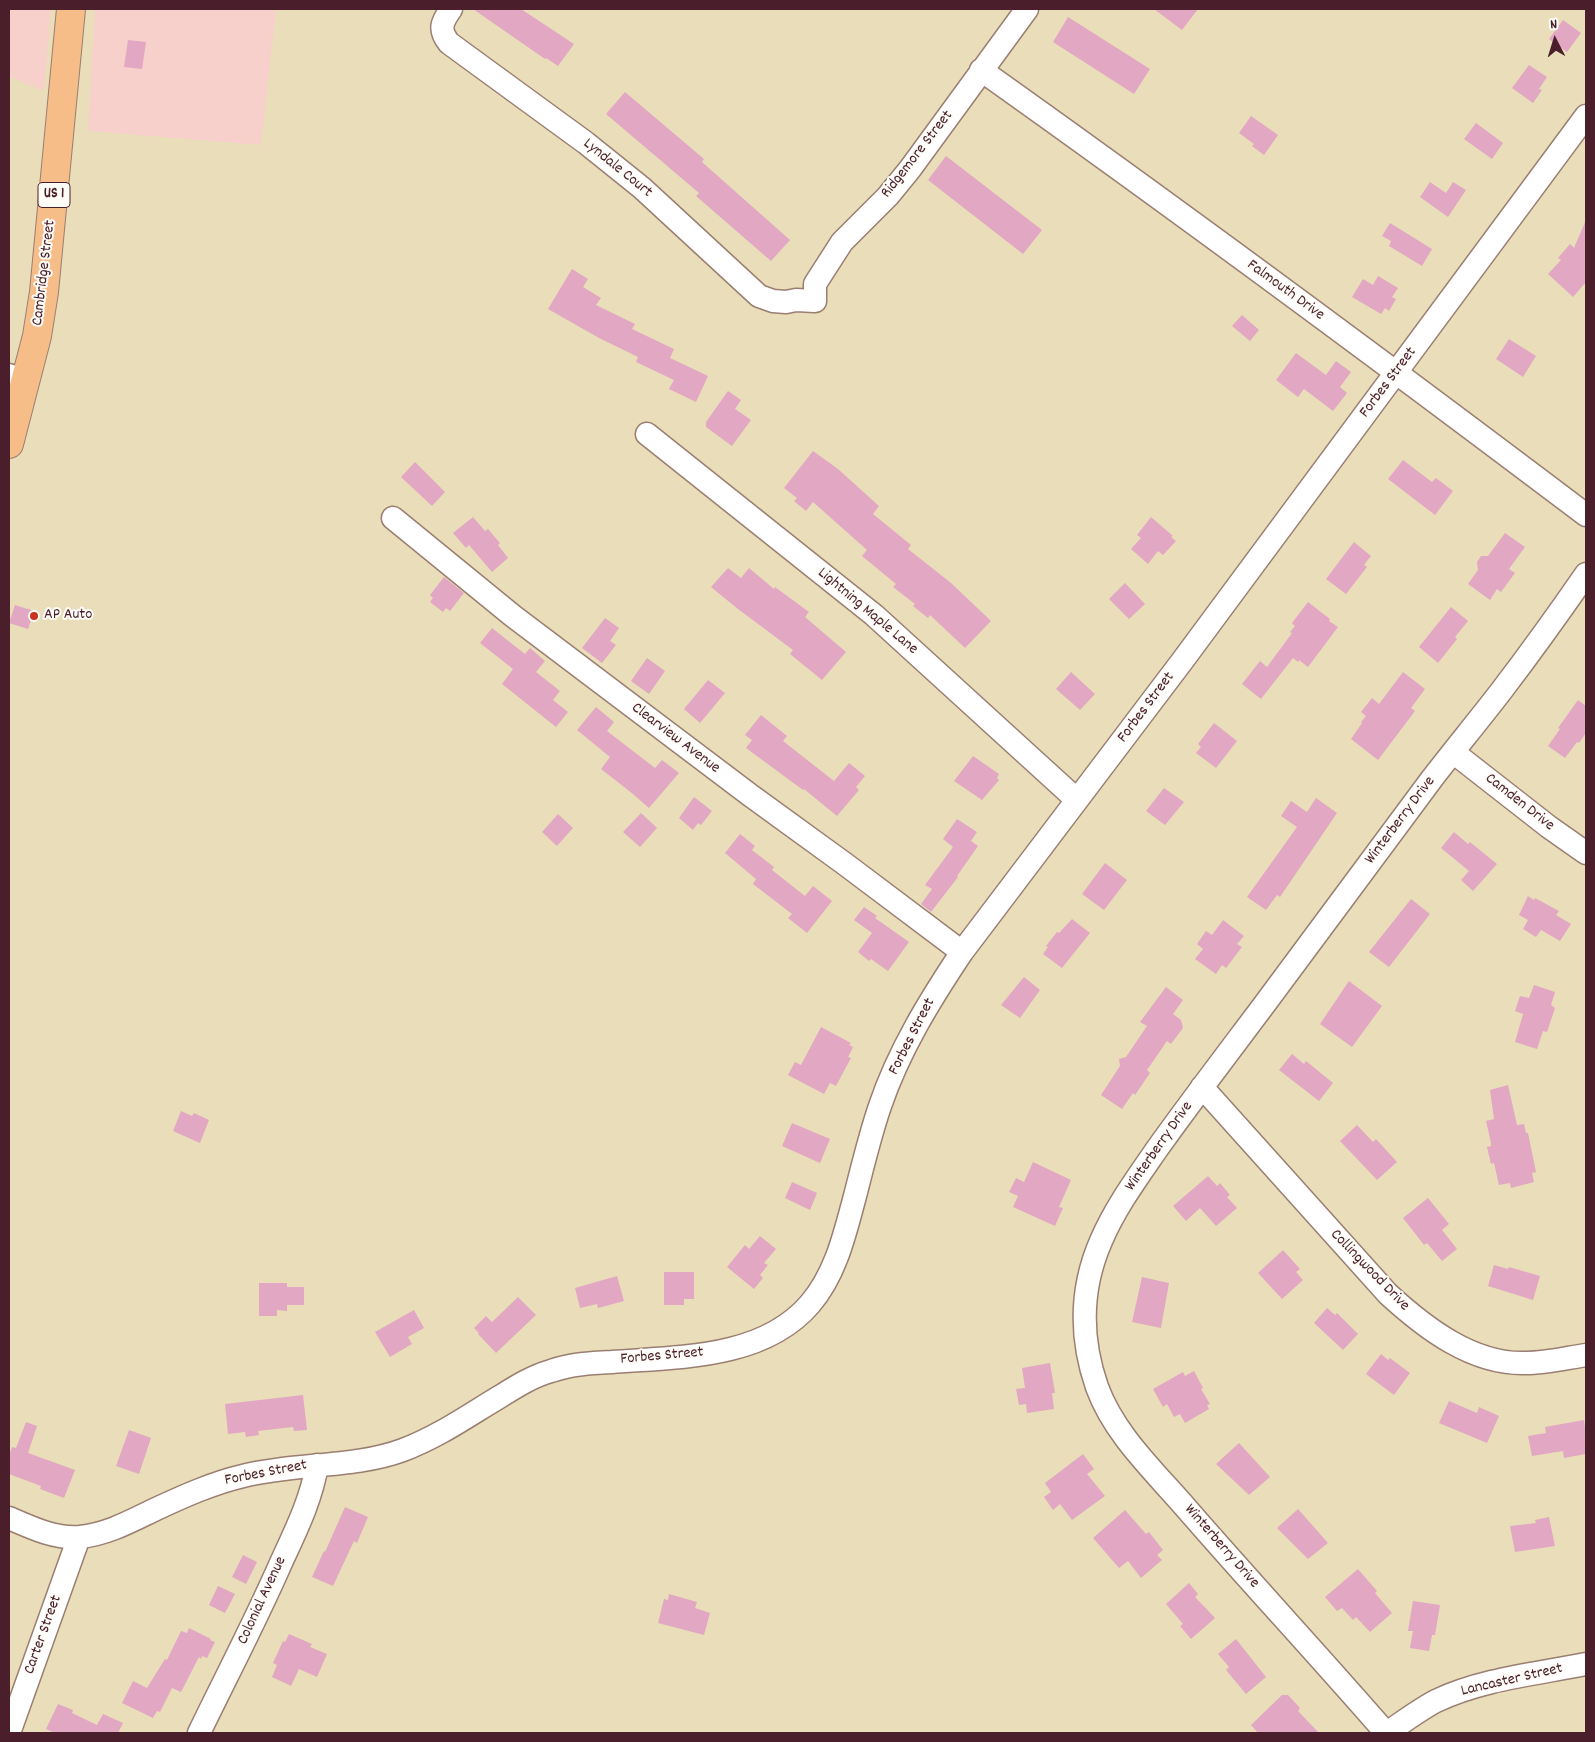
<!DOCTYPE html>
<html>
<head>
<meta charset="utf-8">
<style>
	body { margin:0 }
	#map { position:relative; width:1595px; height:1742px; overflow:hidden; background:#e9deb9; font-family:Dekko,sans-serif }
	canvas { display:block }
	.frame { position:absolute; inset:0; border:10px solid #4a1f2b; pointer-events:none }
	.north { position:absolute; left:1530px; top:15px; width:50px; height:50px; -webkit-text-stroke:4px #fdfcf7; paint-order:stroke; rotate:355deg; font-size:14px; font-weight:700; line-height:20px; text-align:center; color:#4a1f2b }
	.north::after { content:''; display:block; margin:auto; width:18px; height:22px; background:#4a1f2b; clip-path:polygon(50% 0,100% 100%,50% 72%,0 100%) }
</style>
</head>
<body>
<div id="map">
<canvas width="1595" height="1742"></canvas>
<div class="frame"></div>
<div class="north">N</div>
</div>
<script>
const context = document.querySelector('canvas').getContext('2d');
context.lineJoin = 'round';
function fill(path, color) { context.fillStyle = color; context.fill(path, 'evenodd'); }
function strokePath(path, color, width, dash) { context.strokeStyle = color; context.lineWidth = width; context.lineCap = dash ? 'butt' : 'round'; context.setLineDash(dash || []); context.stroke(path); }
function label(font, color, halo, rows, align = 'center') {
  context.font = font + ' Dekko,sans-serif'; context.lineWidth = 4; context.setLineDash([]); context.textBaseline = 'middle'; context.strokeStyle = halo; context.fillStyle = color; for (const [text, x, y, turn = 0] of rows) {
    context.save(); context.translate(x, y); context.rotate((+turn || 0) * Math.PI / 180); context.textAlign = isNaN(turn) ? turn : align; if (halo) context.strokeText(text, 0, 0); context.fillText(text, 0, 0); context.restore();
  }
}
const built = new Path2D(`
	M9,9H51L44,91L9,76Z
	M95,9H276L261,145L88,131Z`);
const building = new Path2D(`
	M473,9H521L574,44L558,66L546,58L545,59Z
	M1154,9H1198L1182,30Z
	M1068,17L1150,69L1134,94L1053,42Z
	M1563,20L1581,33L1567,52L1549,39Z
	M128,40L146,42L142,69L124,67Z
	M1529,65L1547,77L1539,89L1542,90L1533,103L1512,88Z
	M625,92L704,159L702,162L790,240L771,261L696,196L699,193L606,114Z
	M1251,116L1278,135L1264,155L1252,146L1254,144L1239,133Z
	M1476,123L1503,143L1492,159L1464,139Z
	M946,156L1042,230L1023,254L928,180Z
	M1430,182L1446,193L1453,182L1466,190L1448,217L1420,197Z
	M1586,220V282L1573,297L1548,274L1561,260L1558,258L1570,244L1574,248Z
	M1390,223L1432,249L1422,266L1389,246L1391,241L1382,236Z
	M572,269L588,279L583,287L601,298L596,305L635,324L632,329L674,349L670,358L708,376L696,402L669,389L674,380L636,362L638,357L599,338L548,309Z
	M1378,276L1398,288L1392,297L1396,299L1389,311L1385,308L1381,314L1352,297L1363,279L1373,285Z
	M1242,315L1259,330L1250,341L1232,326Z
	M1509,339L1536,356L1523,377L1496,359Z
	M1296,353L1326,375L1336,361L1351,372L1340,387L1347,393L1333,411L1304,389L1298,397L1276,380Z
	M728,391L741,400L735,409L751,420L732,446L706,427V422Z
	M813,451L838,469L879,506L873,514L911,545L908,549L951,583L991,621L965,648L930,615L928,618L913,606L915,604L893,587L896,584L862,556L867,550L813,502L806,511L794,501L797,498L784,488Z
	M1403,460L1432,482L1436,478L1453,491L1435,515L1388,479Z
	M415,462L445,492L432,506L401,477Z
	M473,517L485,531L488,529L500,543L498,545L508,558L492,572L469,545L466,548L453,533Z
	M1151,517L1173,536L1171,537L1176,541L1163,555L1158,551L1148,564L1131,549L1141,538L1137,535Z
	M1505,533L1525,547L1509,569L1515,573L1501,592L1497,589L1490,600L1468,584L1478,570L1477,562L1481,556H1488Z
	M1354,542L1371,556L1364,565L1367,567L1346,594L1326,579Z
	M728,568L741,578L749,568L774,589L775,587L809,612L805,617L846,652L822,680L790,654L793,650L738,609L711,587Z
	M444,577L464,593L450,611L446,608L443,612L430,602L433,598L430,595Z
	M1125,583L1145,604L1129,619L1109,599Z
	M1308,602L1330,619L1329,621L1338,627L1308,667L1299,660L1298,662L1293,658L1261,699L1242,684L1260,661L1267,667L1292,633L1290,632L1295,626L1292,623Z
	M15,605L34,611L28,629L9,623Z
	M1451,607L1468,621L1455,637L1457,639L1438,663L1419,647Z
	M605,618L619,628L610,641L616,645L602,663L582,648Z
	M492,628L525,654L530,648L545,661L536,672L560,691L553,700L568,712L556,727L502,684L513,669L480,643Z
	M647,658L665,671L649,694L631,681Z
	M1071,672L1095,694L1080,710L1056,689Z
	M1403,672L1425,689L1411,708L1415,711L1378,760L1351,739L1362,723L1361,722L1366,716L1361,712L1372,698L1379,704Z
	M708,680L725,693L700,723L684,709Z
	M1578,700L1586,706V733L1579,743L1577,742L1565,758L1548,746L1560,729L1558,728Z
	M596,707L614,722L607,731L655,768L662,760L679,773L649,808L633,794L601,769L610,757L577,730Z
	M761,715L787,736L783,741L834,781L849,763L865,776L856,787L859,790L837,816L804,789L803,790L746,748L752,740L745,735Z
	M1214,723L1237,741L1216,768L1196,753L1201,747L1198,744Z
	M973,756L999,774L997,778L999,780L982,800L954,781Z
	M1164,788L1184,802L1165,825L1146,811Z
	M694,797L712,811L701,825L698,823L693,830L679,818Z
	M1316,798L1337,813L1280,897L1277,895L1266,910L1247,897L1297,827L1281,816L1291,801L1307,812Z
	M641,813L657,828L640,847L623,832Z
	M558,814L573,828L557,846L542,832Z
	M957,819L977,832L971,841L978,846L957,876L958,877L931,912L921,904L932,889L925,885L953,847L943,839Z
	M1454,832L1468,844L1470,842L1497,864L1473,891L1461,880L1469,871L1441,848Z
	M740,834L755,846L752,850L774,867L772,870L805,896L813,886L832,901L807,933L788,918L792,914L753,884L756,879L725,853Z
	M1105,863L1127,880L1104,910L1082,894Z
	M1528,896L1534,900L1535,898L1559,911L1556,915L1571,924L1560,941L1541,930L1536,937L1523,929L1528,920L1519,915Z
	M1411,899L1430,914L1389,967L1369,952Z
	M864,907L877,916L875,918L909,942L888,971L871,959L869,961L858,952L872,933L854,920Z
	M1072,919L1090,933L1062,968L1043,954L1048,947L1046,946L1057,932L1059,933Z
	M1223,920L1244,936L1237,944L1242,947L1226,968L1222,965L1216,974L1195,959L1203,949L1197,944L1206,931L1212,935Z
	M1024,977L1040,990L1020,1018L1001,1005Z
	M1349,981L1382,1006L1352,1047L1320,1024Z
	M1534,985L1555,992L1551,1005L1555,1008L1547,1032L1543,1031L1537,1049L1515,1042L1523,1014L1515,1011L1520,996L1529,998Z
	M1166,987L1183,1000L1173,1014L1181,1020L1183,1028L1171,1044L1167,1041L1147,1070L1150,1073L1135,1095L1133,1093L1122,1109L1101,1095L1120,1066L1119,1059L1126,1057L1147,1026L1140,1022Z
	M821,1027L851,1043L849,1045L853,1047L848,1057L851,1058L836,1086L830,1083L824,1094L788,1075L795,1062L801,1065Z
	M1292,1054L1304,1064L1306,1061L1333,1083L1319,1101L1279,1070Z
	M1508,1085L1517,1125L1524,1124L1526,1133H1528L1536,1172L1532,1173L1534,1182L1511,1188L1510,1183L1499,1185L1494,1163L1491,1164L1487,1147L1491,1146V1143L1486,1121L1494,1119L1490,1090Z
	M181,1111L192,1116L194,1113L209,1120L200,1143L173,1131Z
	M792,1123L830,1139L820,1163L782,1146Z
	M1357,1125L1373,1142L1376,1139L1397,1162L1377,1180L1340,1141Z
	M1033,1162L1071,1180L1059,1207L1063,1208L1055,1226L1013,1207L1018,1196L1009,1192L1016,1178L1024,1182Z
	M1208,1176L1217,1186L1220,1183L1230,1195L1227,1197L1237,1208L1216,1226L1200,1208L1186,1221L1173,1206Z
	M792,1182L817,1193L810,1210L785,1198Z
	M1428,1198L1449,1224L1442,1230L1457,1249L1442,1261L1427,1243L1424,1245L1403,1218Z
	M760,1236L776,1249L764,1263L768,1265L760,1275L763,1278L754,1289L727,1267L745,1245L749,1249Z
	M1283,1250L1300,1269L1296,1272L1303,1280L1282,1299L1258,1273Z
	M1494,1265L1508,1269L1509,1267L1540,1276L1533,1300L1488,1286Z
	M664,1272H694V1299H684V1305H664Z
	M617,1276L624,1301L598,1308L597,1304L580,1308L575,1288Z
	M1142,1277L1169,1283L1161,1328L1132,1322Z
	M259,1283H287V1287H304V1305H287V1311L277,1310V1316H259Z
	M518,1297L536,1315L496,1353L478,1334L479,1333L474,1328L486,1316L492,1322Z
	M1327,1308L1335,1315L1337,1313L1358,1334L1343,1350L1314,1323Z
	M414,1310L424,1328L408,1337L412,1344L390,1357L375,1332Z
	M1381,1354L1388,1360L1390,1358L1410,1373L1394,1395L1366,1374Z
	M1050,1363L1055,1393H1052L1054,1409L1027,1413L1026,1404L1019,1405L1016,1389L1025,1388L1022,1368Z
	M1194,1371L1203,1388L1201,1389L1210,1404L1207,1405L1209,1409L1185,1423L1180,1414L1174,1417L1167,1404L1163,1407L1153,1389L1183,1372L1185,1376Z
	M303,1395L307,1430L294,1431L293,1427L258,1431L259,1435L246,1437L245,1432L228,1434L225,1404Z
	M1449,1401L1477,1413L1479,1407L1499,1416L1487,1443L1439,1423Z
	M1584,1420L1586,1435V1454L1564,1458L1563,1451L1532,1456L1528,1436L1546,1433L1545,1427Z
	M26,1422L37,1426L28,1453L75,1470L64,1498L40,1489L41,1486L9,1474V1456L12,1447L16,1448Z
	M129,1430L151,1438L139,1474L116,1466Z
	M1239,1443L1270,1477L1249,1495L1216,1464Z
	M1083,1454L1094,1469L1087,1474L1105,1496L1072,1520L1060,1504L1053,1510L1044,1497L1051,1492L1045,1483Z
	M345,1507L368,1517L357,1543L354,1541L333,1586L312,1577L324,1551L325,1552Z
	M1298,1509L1328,1543L1308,1559L1277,1528Z
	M1125,1510L1146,1534L1149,1532L1163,1550L1157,1555L1162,1560L1141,1578L1128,1561L1119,1568L1093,1538Z
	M1549,1517L1555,1546L1515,1552L1510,1526L1536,1523L1535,1520Z
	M243,1555L257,1562L246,1584L232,1577Z
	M1358,1569L1377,1591L1375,1593L1392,1613L1370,1632L1356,1617L1353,1620L1342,1608L1337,1611L1325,1597Z
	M1189,1583L1198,1594L1195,1597L1215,1618L1191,1639L1180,1626L1183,1624L1166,1604Z
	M218,1586L235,1594L225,1613L209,1605Z
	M669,1594L697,1602L695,1608L710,1613L704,1635L658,1623L664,1599L668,1600Z
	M1413,1601L1440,1605L1435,1635H1432L1429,1651L1410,1648L1413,1631H1408Z
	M189,1628L211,1639L210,1640L215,1642L207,1658L202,1656L201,1659L199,1657L181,1692L172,1688L160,1712L157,1711L153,1718L122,1703L133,1681L147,1688L165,1659L167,1660L181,1631L187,1633Z
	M289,1634L312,1644L310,1647L327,1654L317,1677L299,1669L291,1686L272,1677L277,1665L273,1663L283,1641L285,1642Z
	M1236,1639L1266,1677L1246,1694L1226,1670L1229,1667L1218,1654Z
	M1282,1695H1288L1300,1708L1298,1711L1319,1733H1258L1251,1725Z
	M58,1704L73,1710L72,1713L97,1725L103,1714L123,1723L118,1733H55L46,1729Z`);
const minor = new Path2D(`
	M451,9C442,22 438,29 449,43L586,143L642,188L759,296L773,301L786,302L796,300L815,301V284L842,242L888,196L910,169L1027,9
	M981,70C1185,215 1386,364 1586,515
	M9,375L26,381
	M647,434L874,615L1077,800
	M393,518L513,616L750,795L845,864L962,952
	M1453,752L1549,827L1586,853
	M1202,1087L1388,1294C1425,1328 1473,1365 1526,1363C1546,1363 1566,1358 1586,1355
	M9,1518C32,1528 55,1539 80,1537C108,1534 131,1521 156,1509C184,1496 213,1483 243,1476C294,1463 355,1468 403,1450C438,1437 469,1415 501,1396C517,1386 533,1376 551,1371C571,1364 591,1363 612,1362C678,1357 763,1359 810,1304C836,1274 845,1233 855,1196C863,1165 870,1135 880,1106C899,1050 930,1000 962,952L1183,660L1586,116
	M9,1733L79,1537
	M199,1733C226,1677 255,1622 280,1565C295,1532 311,1501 317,1465
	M1386,1733C1320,1657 1252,1584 1186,1508C1154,1471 1114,1434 1097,1387C1080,1338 1080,1289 1101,1241C1115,1208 1137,1178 1157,1149C1192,1100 1228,1053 1264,1005C1320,930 1375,855 1431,780C1454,750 1479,720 1502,690C1531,652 1559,613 1586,574
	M1387,1733C1403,1722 1419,1710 1436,1701C1482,1679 1536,1674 1586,1664`);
const major = new Path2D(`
	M9,444L37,336L44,292L71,9`);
const markers = [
	[34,616,5,"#c8321e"]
];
const shields = [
	[54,195,32]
];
const shieldNames = [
	["US 1",54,195]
];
const streetNames = [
	["Ridgemore Street",918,155,-52],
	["Lyndale Court",617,169,39],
	["Cambridge Street",45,273,-83],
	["Falmouth Drive",1285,291,36],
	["Forbes Street",1389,383,-53],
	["Lightning Maple Lane",867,612,40],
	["Forbes Street",1147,708,-53],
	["Clearview Avenue",675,739,37],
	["Camden Drive",1519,803,38],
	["Winterberry Drive",1401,821,-53],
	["Forbes Street",913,1037,-63],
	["Winterberry Drive",1160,1147,-55],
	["Collingwood Drive",1369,1271,46],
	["Forbes Street",662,1357,-5],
	["Forbes Street",266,1474,-11],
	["Winterberry Drive",1221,1547,49],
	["Colonial Avenue",263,1601,-65],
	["Carter Street",44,1635,-70],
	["Lancaster Street",1512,1681,-13]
];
const poiNames = [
	["AP Auto",44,616]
];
fill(built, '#f7d0cc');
fill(building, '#e2a7c2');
strokePath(minor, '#9a7e72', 25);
strokePath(major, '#9a7e72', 30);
strokePath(minor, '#fff', 22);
strokePath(major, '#f7bd88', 28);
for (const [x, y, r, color] of markers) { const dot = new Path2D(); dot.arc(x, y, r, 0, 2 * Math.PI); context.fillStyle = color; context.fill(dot); strokePath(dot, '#fdfcf7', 2); }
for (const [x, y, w] of shields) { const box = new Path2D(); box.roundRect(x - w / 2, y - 12.5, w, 25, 4); context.fillStyle = '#fdfcf7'; context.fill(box); strokePath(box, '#4a1f2b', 1); }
label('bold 15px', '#4a1f2b', null, shieldNames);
label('16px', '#4a1f2b', '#fdfcf7', streetNames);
label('16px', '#4a1f2b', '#fdfcf7', poiNames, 'left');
</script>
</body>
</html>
